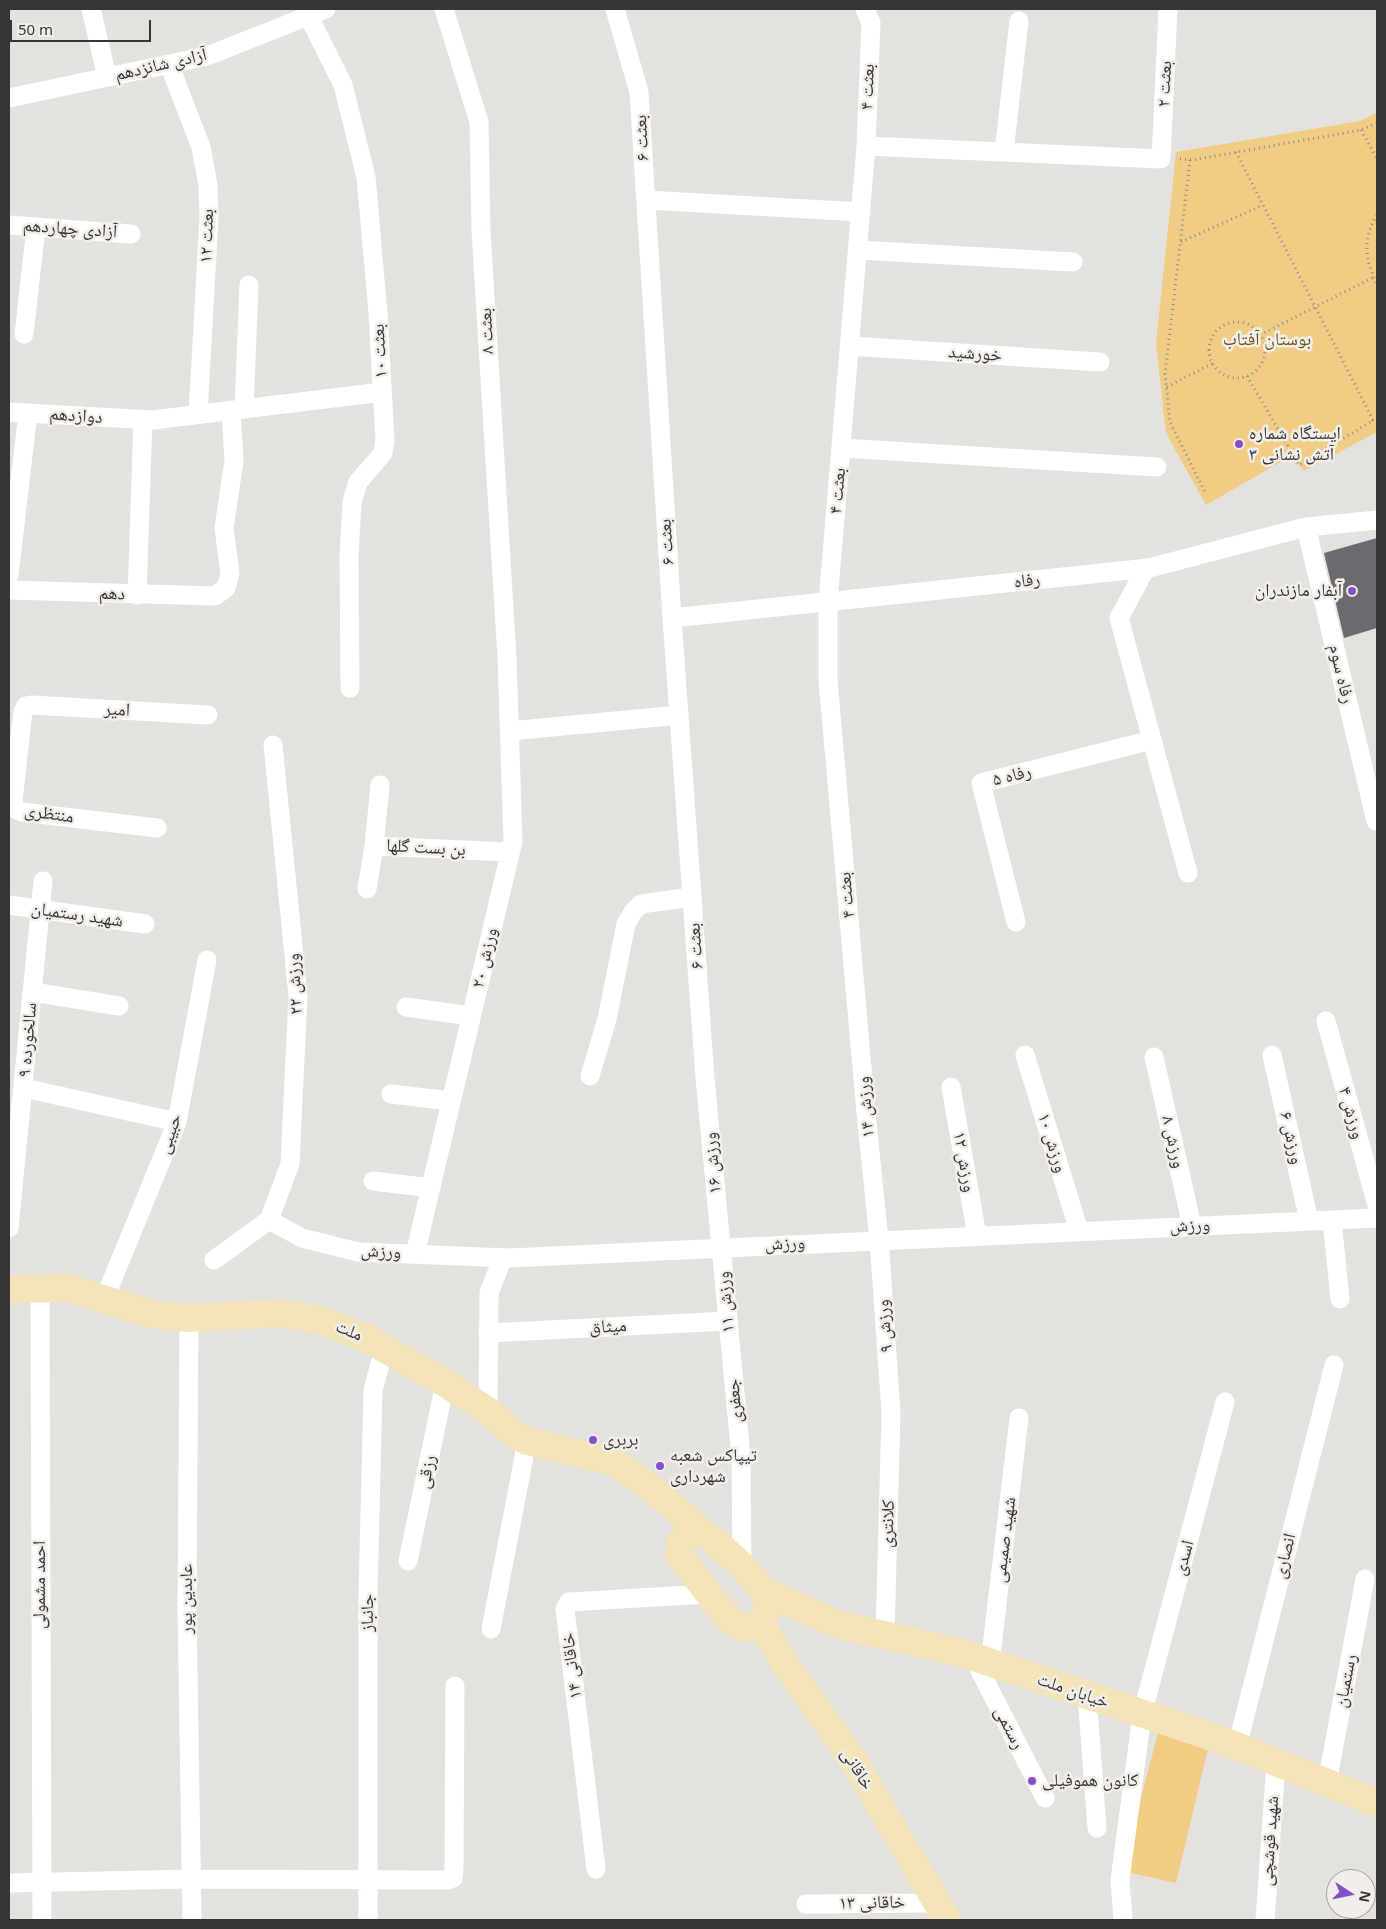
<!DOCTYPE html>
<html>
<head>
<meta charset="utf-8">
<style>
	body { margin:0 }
	#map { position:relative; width:1386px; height:1929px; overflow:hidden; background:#e4e2de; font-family:"Noto Sans",sans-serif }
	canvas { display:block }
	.frame { position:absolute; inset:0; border:10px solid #363533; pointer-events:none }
	.north { position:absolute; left:1326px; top:1869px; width:50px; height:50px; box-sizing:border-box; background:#f2efeb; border:1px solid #a7a5a1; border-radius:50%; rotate:101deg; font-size:14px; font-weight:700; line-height:20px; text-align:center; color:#363533 }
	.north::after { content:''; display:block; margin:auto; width:18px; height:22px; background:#8350c8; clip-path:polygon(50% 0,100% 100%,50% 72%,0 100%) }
	.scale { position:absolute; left:10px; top:20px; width:141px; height:22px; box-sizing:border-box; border:2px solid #363533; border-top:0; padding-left:6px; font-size:15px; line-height:18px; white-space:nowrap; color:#363533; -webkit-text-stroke:4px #f2efeb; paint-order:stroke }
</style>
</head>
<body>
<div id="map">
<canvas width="1386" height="1929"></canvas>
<div class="frame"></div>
<div class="north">N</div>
<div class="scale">50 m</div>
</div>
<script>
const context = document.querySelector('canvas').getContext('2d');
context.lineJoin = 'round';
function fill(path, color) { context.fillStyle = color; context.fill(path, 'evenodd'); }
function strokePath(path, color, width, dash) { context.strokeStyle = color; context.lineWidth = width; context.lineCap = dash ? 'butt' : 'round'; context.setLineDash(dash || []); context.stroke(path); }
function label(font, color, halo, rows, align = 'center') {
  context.font = font + ' "Noto Sans","Noto Naskh Arabic",sans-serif'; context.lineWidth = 5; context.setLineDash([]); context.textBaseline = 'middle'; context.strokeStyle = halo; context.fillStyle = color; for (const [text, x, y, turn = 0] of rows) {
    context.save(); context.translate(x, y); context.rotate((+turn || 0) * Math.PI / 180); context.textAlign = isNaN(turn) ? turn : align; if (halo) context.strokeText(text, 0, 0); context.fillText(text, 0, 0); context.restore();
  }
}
const green = new Path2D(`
	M1377,113V432L1304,471L1291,456L1206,505L1166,433L1156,343L1176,152L1360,121Z
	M1159,1729L1209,1745L1176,1883L1122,1871Z`);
const building = new Path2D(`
	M1377,538V628L1344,638L1324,553Z`);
const path = new Path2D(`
	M1361,130L1377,159
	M1236,152L1373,420L1377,418
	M1180,159L1193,160L1361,130L1377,123
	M1190,160L1165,374L1170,422L1206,494
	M1377,215C1362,240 1365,259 1377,284
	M1181,242L1263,205
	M1209 350a28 28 0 1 1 56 0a28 28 0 1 1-56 0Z
	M1260,335L1374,277
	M1247,376L1299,465L1372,421
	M1167,387L1213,363`);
const minor = new Path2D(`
	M91,9L107,77
	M305,9L343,85L366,177L378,313L385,440L383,453L358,482L352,502L349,556L350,688
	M615,9L639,92L672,618L705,1078L741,1457L742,1565
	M865,9L871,23L866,146L828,602V680L866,1113L879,1240L891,1412L885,1636
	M169,64L201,147L208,185L209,218L198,414
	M9,98L207,56L326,9
	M866,146L1161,159L1168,9
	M1004,152L1019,21
	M646,200L861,212
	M9,225L131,234
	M858,250L1073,262
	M24,334L36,227
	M850,346L1100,362
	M244,409L249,285
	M9,412L153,420L382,392
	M841,448L1157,467
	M1306,527L1376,821
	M1146,568L1119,618L1188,873
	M9,575L28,413
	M9,590L215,596L226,588L230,574L224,528L234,461L231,411
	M137,595L143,420
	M672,618L1149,568L1306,527L1377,520
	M510,731L679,715
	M380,785L374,846L510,852
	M157,828L22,812L15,809L13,801L23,711L26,706L31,705L208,715
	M367,889L374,846
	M9,905L145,924
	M1016,922L981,783L1152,740
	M33,992L119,1006
	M406,1007L471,1016
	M1326,1021L1377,1205
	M1025,1055L1079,1231
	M1272,1055L1309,1221
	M1154,1057L1192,1226
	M590,1076L607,1019L626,924L633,912L641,904L692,897
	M951,1087L977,1236
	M24,1088L177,1122
	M391,1094L451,1101
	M373,1181L431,1188
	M269,1220L290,1164L298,996L273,745
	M1332,1220L1340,1299
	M9,1228L43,881
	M415,1254L513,841L507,658L481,231L479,122L444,9
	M214,1260L269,1220L302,1238L358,1252L509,1258L1377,1218
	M40,1289L42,1920
	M104,1300L177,1122L207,960
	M189,1318L187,1607L192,1920
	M488,1333L728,1321
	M488,1411L489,1293L503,1257
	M408,1561L445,1383
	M491,1629L527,1441
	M973,1657L1045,1798
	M990,1663L1019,1418
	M1087,1696L1097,1828
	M1237,1747L1334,1365
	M1327,1783L1365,1579
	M596,1869L565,1609L569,1602L708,1594
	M9,1883L190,1879L448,1880L453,1878L454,1871L455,1686
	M806,1904L937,1903
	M368,1920V1595L373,1390L384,1349
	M1123,1920L1120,1880L1142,1715L1225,1402
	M1265,1920L1276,1762`);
const secondary = new Path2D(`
	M9,1289L68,1288L154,1315L189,1318L282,1313L323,1321L366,1338L445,1383L488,1411L517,1436L527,1441L614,1462L654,1490L702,1532
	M702,1532C722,1546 738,1561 754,1579C758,1584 763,1589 766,1594C773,1611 758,1635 738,1626C734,1624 730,1620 726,1616L680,1556V1544L686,1536Z
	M765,1592L840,1625L962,1653L1224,1741L1377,1803
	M760,1623L786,1665L855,1763L947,1920`);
const markers = [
	[1239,444,5,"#8350c8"],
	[1352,591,5,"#8350c8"],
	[593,1440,5,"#8350c8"],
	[660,1466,5,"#8350c8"],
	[1032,1781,5,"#8350c8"]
];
const streetNames = [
	["آزادی شانزدهم",161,65,-13],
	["بعثت ۲",1165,84,-87],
	["بعثت ۴",868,87,-88],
	["بعثت ۶",642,138,-93],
	["آزادی چهاردهم",70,229,4],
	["بعثت ۱۲",207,236,-88],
	["بعثت ٨",487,331,-93],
	["بعثت ۱۰",380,351,-93],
	["خورشید",975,354,4],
	["دوازدهم",76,416,4],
	["بعثت ۴",838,491,-85],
	["بعثت ۶",667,542,-94],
	["رفاه",1027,581,-6],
	["دهم",112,594,2],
	["رفاه سوم",1341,674,77],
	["امیر",117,710,3],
	["رفاه ۵",1012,776,-14],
	["منتظری",49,814,8],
	["بن بست گلها",426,848,3],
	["بعثت ۴",847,895,-95],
	["شهید رستمیان",77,915,8],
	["بعثت ۶",696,946,-94],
	["ورزش ۲۰",485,958,-77],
	["ورزش ۲۲",295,984,-93],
	["سالخورده ۹",28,1040,-85],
	["ورزش ۱۴",866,1107,-95],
	["ورزش ۴",1351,1113,74],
	["حبیبی",170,1134,-71],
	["ورزش ۶",1291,1138,77],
	["ورزش ۸",1173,1142,77],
	["ورزش ۱۰",1052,1143,73],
	["ورزش ۱۲",964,1162,80],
	["ورزش ۱۶",713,1163,-95],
	["ورزش",1190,1226,-2],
	["ورزش",785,1244,-2],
	["ورزش",381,1252,3],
	["ورزش ۱۱",726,1302,-95],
	["ورزش ۹",885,1326,-94],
	["میثاق",608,1327,-3],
	["ملت",349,1331,23],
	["جعفری",735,1401,-95],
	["رزقی",427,1472,-78],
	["کلانتری",888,1524,-88],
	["شهید صمیمی",1005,1540,-83],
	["انصاری",1285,1556,-76],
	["اسدی",1184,1558,-75],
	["احمد مشمولی",40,1585,-90],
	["عابدین پور",187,1599,-90],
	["جانباز",368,1613,-90],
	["خاقانی ۱۴",572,1666,-97],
	["رستمیان",1346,1681,-79],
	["خیابان ملت",1073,1691,19],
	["رستمی",1009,1728,63],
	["خاقانی",857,1769,58],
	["شهید قوشچی",1270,1841,-86],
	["خاقانی ۱۳",872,1903,-1]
];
const parkNames = [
	["بوستان آفتاب",1267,340]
];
const poiNames = [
	["ایستگاه شماره",1249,434],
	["۳ آتش نشانی",1249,455],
	["آبفار مازندران",1342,591,"right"],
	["بربری",603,1440],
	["تیپاکس شعبه",670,1456],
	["شهرداری",670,1477],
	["کانون هموفیلی",1042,1781]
];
fill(green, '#f0cc84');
fill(building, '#6b6a6e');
strokePath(path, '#8e8d8a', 3, [1, 4]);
strokePath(minor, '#fff', 19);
strokePath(secondary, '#f4e4b9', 28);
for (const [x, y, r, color] of markers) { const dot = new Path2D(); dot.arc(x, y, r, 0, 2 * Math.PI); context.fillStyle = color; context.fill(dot); strokePath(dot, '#f2efeb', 2); }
label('18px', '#363533', '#f2efeb', streetNames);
label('18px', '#6b4f0b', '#f2efeb', parkNames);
label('18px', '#363533', '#f2efeb', poiNames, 'left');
</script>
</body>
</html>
